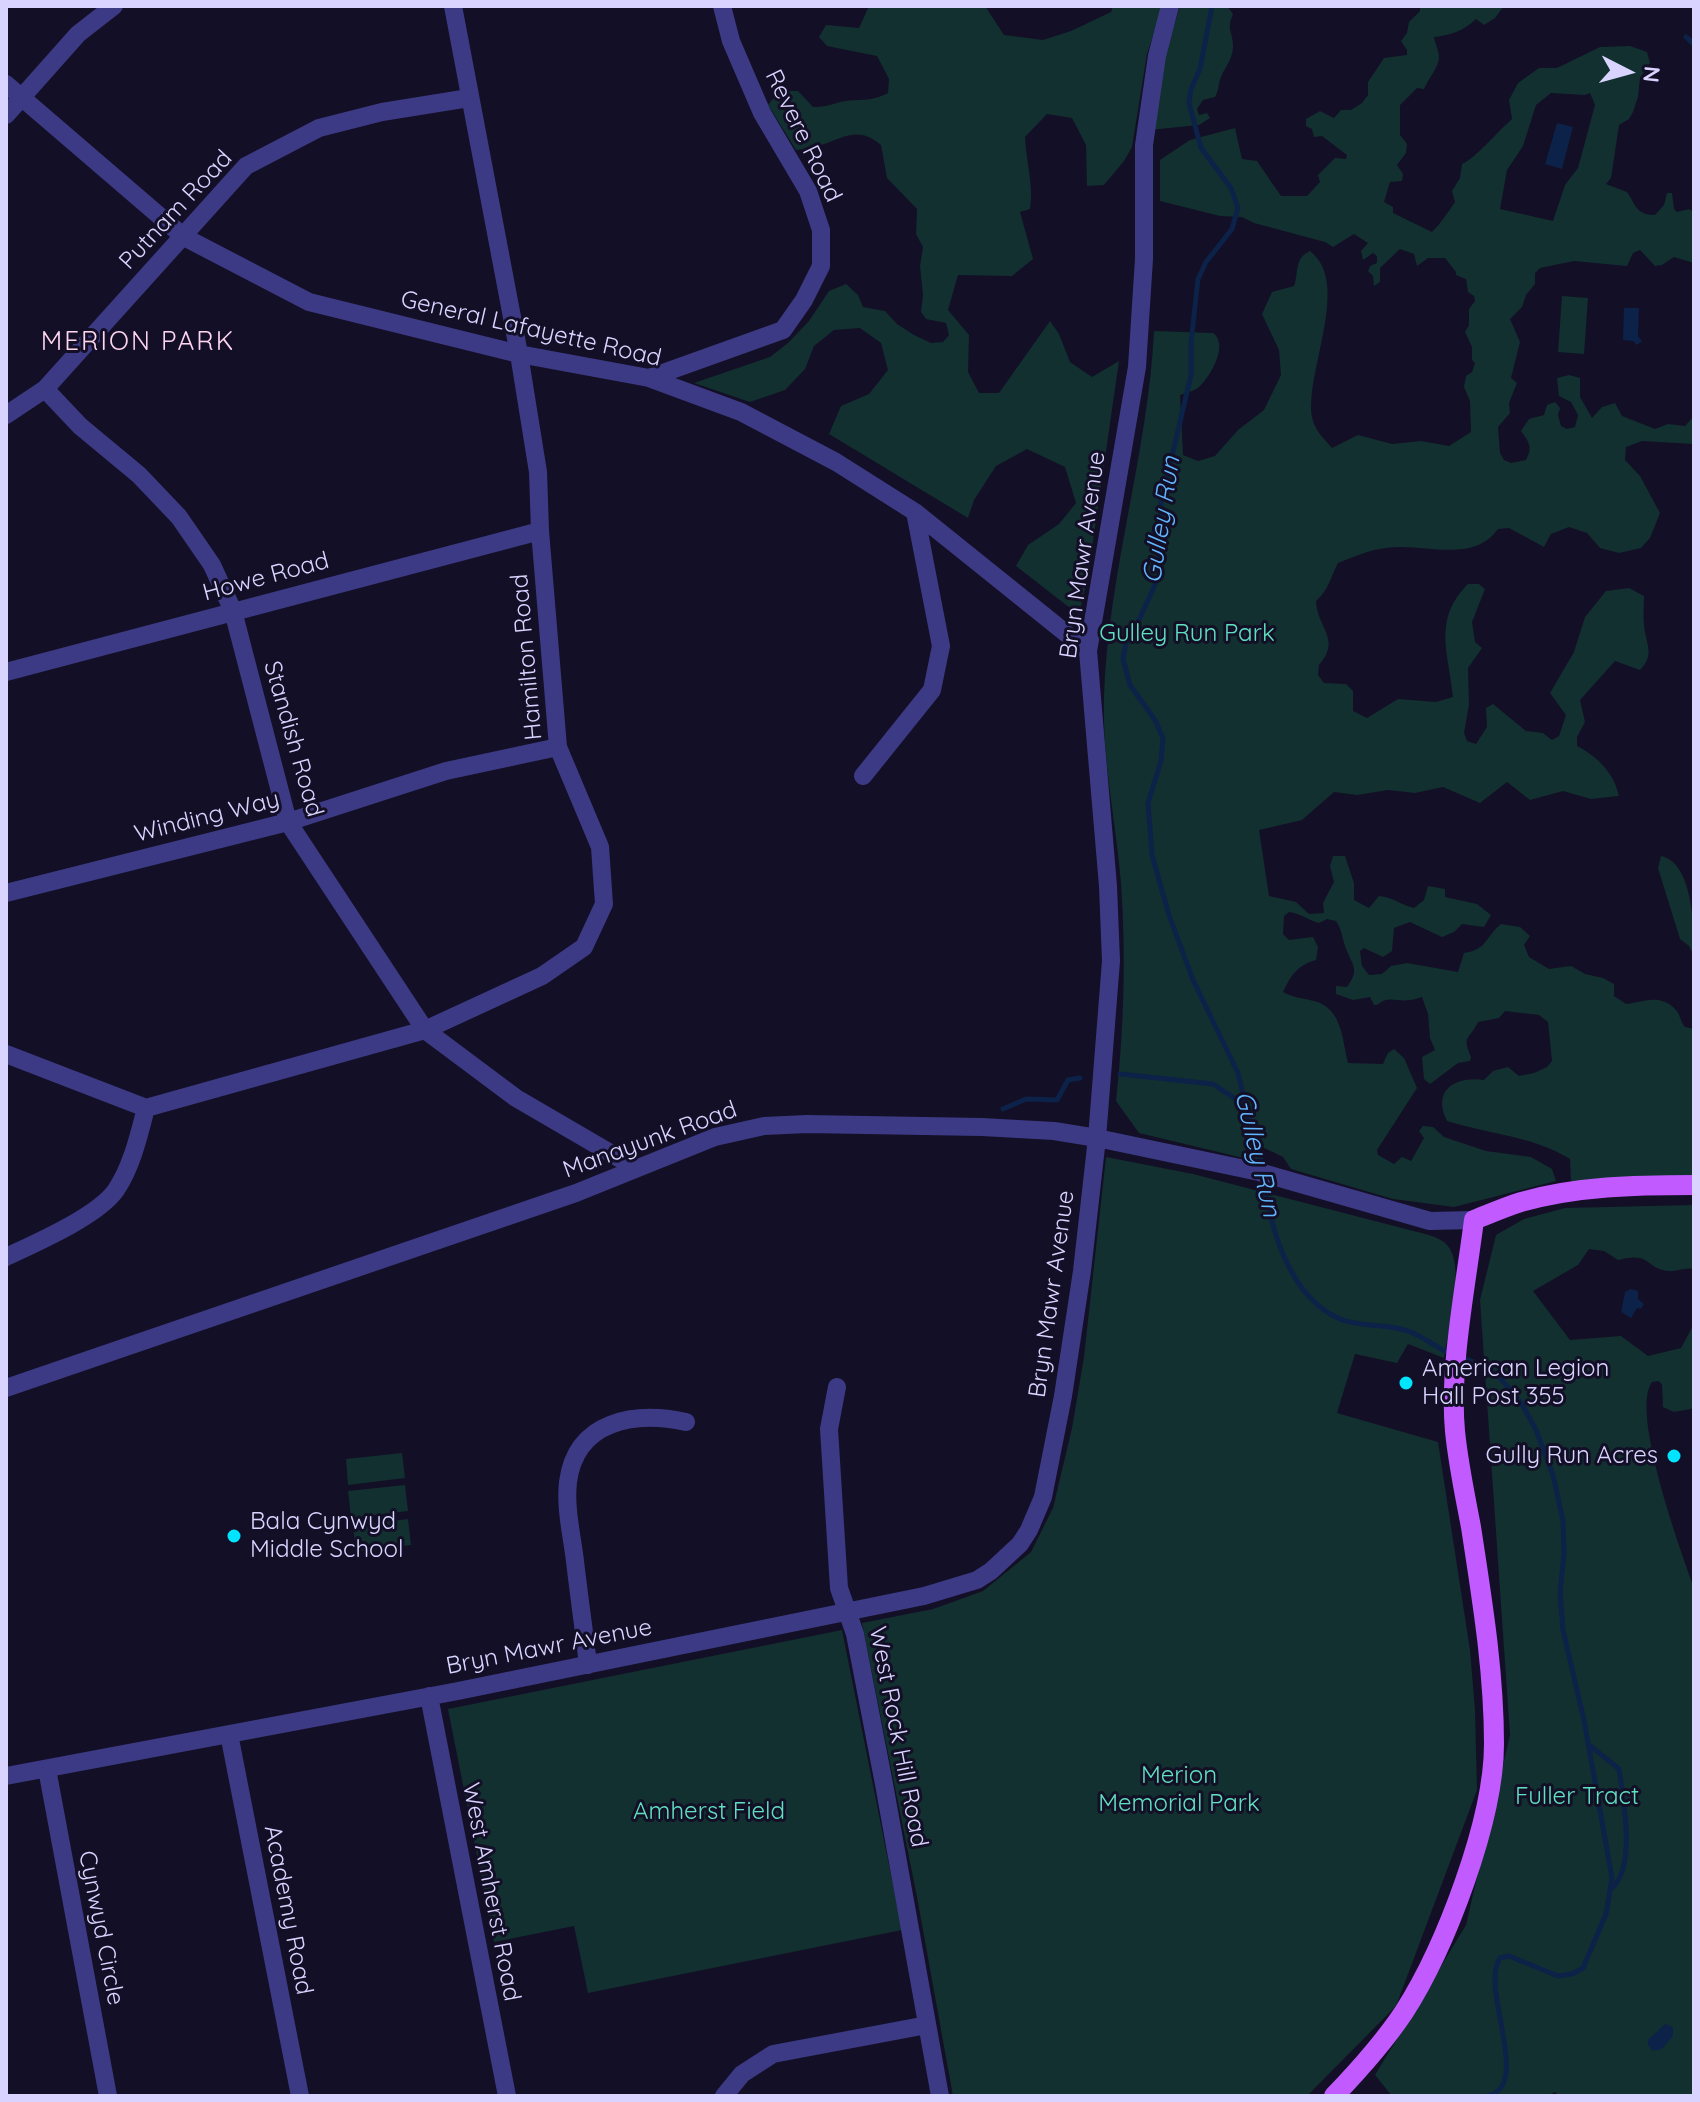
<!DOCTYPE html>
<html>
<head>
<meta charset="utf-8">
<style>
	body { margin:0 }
	#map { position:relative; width:1700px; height:2102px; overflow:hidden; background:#130f26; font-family:Quicksand,sans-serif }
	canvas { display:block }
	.frame { position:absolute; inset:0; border:8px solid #d9d4ff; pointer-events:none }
	.north { position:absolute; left:1588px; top:32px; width:80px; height:80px; -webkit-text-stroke:6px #130f26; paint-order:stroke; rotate:96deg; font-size:22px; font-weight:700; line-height:32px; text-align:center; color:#d9d4ff }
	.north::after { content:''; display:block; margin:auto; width:28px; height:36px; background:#d9d4ff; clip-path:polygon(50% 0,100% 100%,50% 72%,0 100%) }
</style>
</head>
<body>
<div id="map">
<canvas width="1700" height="2102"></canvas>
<div class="frame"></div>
<div class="north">N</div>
</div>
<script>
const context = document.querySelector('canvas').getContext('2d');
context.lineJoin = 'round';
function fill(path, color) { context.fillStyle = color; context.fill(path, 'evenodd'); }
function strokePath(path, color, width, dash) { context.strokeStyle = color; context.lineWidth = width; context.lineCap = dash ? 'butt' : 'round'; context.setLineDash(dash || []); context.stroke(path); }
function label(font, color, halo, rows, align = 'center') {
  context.font = font + ' Quicksand,sans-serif'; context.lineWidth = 6; context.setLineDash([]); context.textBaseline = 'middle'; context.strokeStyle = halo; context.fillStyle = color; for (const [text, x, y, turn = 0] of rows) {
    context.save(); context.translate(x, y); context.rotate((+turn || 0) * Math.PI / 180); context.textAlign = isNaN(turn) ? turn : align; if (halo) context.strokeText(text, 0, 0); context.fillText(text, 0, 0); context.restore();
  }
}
const green = new Path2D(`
	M869,6H985L1004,35L1043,40L1071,31L1111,12L1113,6H1163L1147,54L1132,147L1124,161L1104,185L1087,186L1086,145L1072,118L1047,114L1025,137C1026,162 1034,185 1030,209L1020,212L1033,259L1012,276L958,275L948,310L969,335L968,372L979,393H999L1050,321L1059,334L1070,362L1092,377L1119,361L1088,576L1079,615L1016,566L1028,545L1059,524L1076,503L1065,467L1027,449L996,466L974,500L968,518L829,434L841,406L869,394L888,370L881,343L860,328L834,330L814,346L805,369L785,390L750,402L694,383L770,357L788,343L809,321L829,291L846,284L858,295L863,307L885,311L897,324L914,335L931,343L943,342L949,335L946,323L926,319L921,312L923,295L920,266L923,247L916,234L917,209L887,178L881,145C858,126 846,137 821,145C813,148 804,149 796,150L768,105L779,91H798L813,107C823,107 831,105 840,102C859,98 869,103 888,93L889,79L877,56L827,46L819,37L826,25L859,28Z
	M1180,6H1227L1233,14C1226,30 1233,32 1233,46C1233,59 1225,67 1221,77C1218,85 1219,90 1215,97L1203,100L1197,109L1199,115L1207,113L1210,118L1199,125L1149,130L1165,57Z
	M1420,6H1504L1495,18L1484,25L1476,19C1463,31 1452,35 1434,37C1435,44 1439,50 1439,57C1439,67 1428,79 1424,89L1417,88L1400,105V135L1407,144L1406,153L1397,165L1403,174L1402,181L1390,182L1384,202L1393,207V213L1432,232C1441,223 1448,212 1455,202L1452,191L1460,178L1462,164C1476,158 1498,131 1512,119L1509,100L1518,83L1539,68H1557L1600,47L1630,46L1647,52L1650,63L1640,78L1638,97L1633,112L1629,119L1619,125L1611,178L1606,184L1627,192C1636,204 1635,215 1655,215L1664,205L1667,193H1672L1674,209L1677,212L1689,209L1694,212V263L1674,257L1662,265L1655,266L1640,250L1633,253L1627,266L1574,261L1540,268L1535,273V284L1526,295L1522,307L1510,319L1520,342L1511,378L1517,383L1509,403L1510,413L1498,427L1500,453L1504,460L1511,463L1526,460C1533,447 1529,442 1521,431L1529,419L1544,415L1547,405L1555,402L1560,408L1558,415L1561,426L1567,429L1575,427L1578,415L1571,402L1559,396L1557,378L1569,375L1580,378V397L1592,418L1602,407L1615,403L1622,416L1655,429L1668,424L1685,426L1694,416V444L1642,441L1626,447L1625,460L1640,476L1660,513L1650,538L1641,548L1619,553L1600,548L1587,533L1569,527L1551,534L1544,547L1509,528L1498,529C1472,565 1423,542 1386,548C1369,550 1353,557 1338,563C1330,578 1329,590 1316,601C1317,628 1342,639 1319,665L1318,675L1324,683L1346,684L1353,691V711L1367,718L1398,699L1436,702L1453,697C1449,653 1432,620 1468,584H1479L1485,589L1472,622L1475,642L1482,648L1468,668L1469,705L1464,733L1467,741L1476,744L1487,727L1486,708L1493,704L1526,731L1543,733L1552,740L1559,736L1566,715L1550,693L1574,652L1585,617L1606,591L1629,588L1644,596C1644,605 1643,615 1644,624C1645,643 1656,654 1640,670L1615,661L1580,700L1585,722L1577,737V746C1598,757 1614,773 1619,796L1591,799L1563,791L1530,800L1507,782L1480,803L1443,787L1415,793L1388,790L1357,795L1334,792L1302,820L1259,830L1269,896L1296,902L1309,914L1324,913L1323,903L1334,882L1330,866L1333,856H1345L1354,883V900L1369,908L1379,896C1393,897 1401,905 1414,908L1424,900L1428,886L1445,889V897L1477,904L1491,915L1484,927L1462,924L1454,932L1442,937L1410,922L1394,928L1392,951L1383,957L1364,948L1360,951L1362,966L1369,975L1382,974L1391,966L1407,963L1458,972L1464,953C1487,950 1485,937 1501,924L1520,927L1530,936L1524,945L1529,957L1549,969L1571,966L1585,974L1603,978L1614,984V996L1626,1004C1645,1002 1660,993 1676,1010C1680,1014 1680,1021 1685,1027L1694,1029V1175L1571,1183L1570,1159C1533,1136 1488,1134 1447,1121C1432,1091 1454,1076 1484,1080L1493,1071L1508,1067L1519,1076L1534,1073L1547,1067L1552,1061L1548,1022L1539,1015L1505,1011L1499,1018L1478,1022C1468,1042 1462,1035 1471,1057L1470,1061L1458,1063L1430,1084L1424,1079L1422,1057L1435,1050L1430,1038L1428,1014L1422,997C1417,998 1414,1000 1409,1000C1396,1002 1389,995 1377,1005H1374L1370,997L1353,1000L1336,994V986L1347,987C1361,968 1351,964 1345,946C1342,937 1342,930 1336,921L1327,919L1319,923C1308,920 1300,913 1289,912L1284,916L1283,934L1289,940L1313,937L1318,947L1316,960C1298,965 1291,975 1283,992C1294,998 1303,998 1314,1001C1342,1008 1342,1038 1348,1063L1383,1064L1388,1053L1394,1049L1404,1058L1417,1088L1377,1150L1378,1155L1394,1164L1402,1157L1411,1161L1424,1138L1419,1131L1423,1126L1433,1127L1444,1137L1486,1151L1531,1157L1552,1169L1556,1181L1454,1207L1393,1199L1291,1169L1283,1157L1256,1144L1260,1162L1139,1133L1116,1101C1124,1029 1126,956 1121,883C1116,821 1102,760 1104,697C1108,573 1148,453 1154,331L1213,333C1229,344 1211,376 1199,387C1194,391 1186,393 1180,395L1183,455L1198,461L1215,456L1238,430L1264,410L1281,375L1279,350L1262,314L1272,292L1294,286C1299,272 1294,258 1310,251C1352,283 1305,371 1312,417C1314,429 1324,439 1332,448L1358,435L1392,444L1421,441L1449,446L1471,432L1470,401L1464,387L1466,376L1472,372L1475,363L1472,360V347L1465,332L1469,325V309L1475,301L1474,296L1468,292L1466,279L1456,275V272L1445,258H1428L1417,266L1414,254L1400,249L1380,268V282L1374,286L1373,276L1368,271L1370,266L1377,263V256L1373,253L1363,260L1361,251L1368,243L1354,234L1333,247L1325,242L1254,223L1242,217L1220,216L1160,201V160L1190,140L1235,128L1242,159L1257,161L1281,196H1307L1320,182L1318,175L1335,158L1346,159L1347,155L1322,136L1314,137L1312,129L1306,126V119L1320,111L1334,118L1341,110H1351L1362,103L1368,95V82L1384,58L1407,55V50L1401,41L1407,33L1409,22L1420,11ZM1551,93L1585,95L1590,93L1595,105L1578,168L1565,185L1553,221L1500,209L1507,170L1523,146L1536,105Z
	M1562,296L1588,298L1584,354L1558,352Z
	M1661,856C1694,863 1694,930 1694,956L1689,946L1680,939L1658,868Z
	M1106,1157L1193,1174L1429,1235C1438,1238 1445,1241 1450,1249C1464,1272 1448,1331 1444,1358L1408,1344L1397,1363L1355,1354L1337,1413L1438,1442L1470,1650L1475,1710L1477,1790L1396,2006L1307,2096H953L917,1897L862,1623L933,1609L983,1591L1031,1552L1053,1508L1072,1428L1084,1357Z
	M1694,1205V1269C1684,1267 1677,1272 1668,1271C1645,1268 1651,1251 1618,1260L1604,1251L1589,1249L1578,1265L1533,1291L1570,1340L1621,1336L1648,1356L1681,1348L1694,1324V1404L1691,1409L1674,1412L1663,1407L1662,1384L1658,1381L1652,1382C1630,1412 1681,1551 1694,1588V2096H1559L1555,2092L1547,2096H1392L1375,2075L1466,1925L1510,1735L1480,1300L1496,1235L1524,1219L1565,1208Z
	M402,1453L405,1478L348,1485L346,1459Z
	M405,1485L408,1511L351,1518L348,1491Z
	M408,1519L411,1545L356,1552L353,1526Z
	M842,1630L902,1930L588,1993L574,1926L494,1942L448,1709Z`);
const water = new Path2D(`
	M1557,123L1573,127L1562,169L1545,164Z
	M1624,308H1639L1638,336L1642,341L1637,345L1633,341L1623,340Z
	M1631,1289L1638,1291V1299L1644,1304L1641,1309L1637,1308L1631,1318L1621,1312L1625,1292Z
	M1665,2024L1673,2027V2036L1662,2049L1653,2051L1648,2045V2040Z`);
const stream = new Path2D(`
	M1212,6L1200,69L1191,89L1189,103L1201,148L1231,188L1238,208L1232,229L1206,262L1198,279L1191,343V375L1161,503L1159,576L1139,620L1126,643L1123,659L1130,685L1155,720L1163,738L1161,761L1148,803L1152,855L1169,915L1193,980L1238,1073L1251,1128L1260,1151L1262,1168
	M1686,37L1694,44
	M1120,1074L1213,1084L1248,1107
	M1003,1109L1026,1099L1057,1100L1068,1080L1080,1078
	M1264,1178C1270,1228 1289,1297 1340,1319C1361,1328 1387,1323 1408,1331C1423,1336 1436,1348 1451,1354
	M1461,1357L1489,1368L1501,1379L1522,1404L1536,1430L1553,1475L1563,1521L1564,1554L1560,1592L1563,1630L1584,1720L1612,1878L1606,1914L1583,1968L1572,1974L1558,1976L1509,1956L1500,1958C1479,1988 1533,2085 1488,2096
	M1588,1744L1619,1769C1623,1798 1636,1865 1613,1887`);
const minor = new Path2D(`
	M6,84L184,237L309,302L519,354L649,378L741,412L836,462L915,512L1088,651
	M6,115L78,34L114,6
	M649,378L783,330L804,300L821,266V230L808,191L762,113L731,41L722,6
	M45,389L80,426L139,475L179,517L212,565L233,611L288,822L425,1030L516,1098L636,1168
	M6,415L45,389L246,166L319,128L382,112L469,98
	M6,672L540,531
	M863,776L932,690L941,646L915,512
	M6,893L288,822L446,771L558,747
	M6,1054L146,1108
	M6,1257C36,1243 98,1216 116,1190C132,1166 139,1135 146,1108L425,1030L542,976L584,947L604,904L600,847L558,747L540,531L538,472L519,354L453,6
	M837,1387L829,1429L839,1588L855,1634L884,1784L940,2096
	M6,1388L576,1193L715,1137L764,1126L807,1124L982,1127L1054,1131L1097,1138L1259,1172L1430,1221L1474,1220
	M588,1665C584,1630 579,1596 575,1561C572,1536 565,1508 568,1482C576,1420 635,1411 686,1422
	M429,1696L507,2096
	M229,1734L300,2096
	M47,1769L108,2096
	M6,1776L458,1691L924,1596L977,1580L991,1571L1020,1544L1029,1530L1043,1497L1063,1396L1082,1271L1097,1138L1111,961L1108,886L1088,651L1137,367L1144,259V145L1157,56L1170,6
	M724,2096L742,2074L773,2054L927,2025`);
const major = new Path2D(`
	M1334,2096C1359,2070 1384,2042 1404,2012C1445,1948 1494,1821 1494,1744C1494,1671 1482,1599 1471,1527C1465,1495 1458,1463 1455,1431C1449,1368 1466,1284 1474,1220C1489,1214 1505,1207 1521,1202C1577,1186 1636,1185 1694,1185`);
const markers = [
	[1406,1383,8,"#00e5ff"],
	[1674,1456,8,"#00e5ff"],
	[234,1536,8,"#00e5ff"]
];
const streetNames = [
	["Revere Road",803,136,64],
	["Putnam Road",176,210,-47],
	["General Lafayette Road",531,329,13],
	["Bryn Mawr Avenue",1083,555,-82],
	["Howe Road",266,577,-15],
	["Hamilton Road",527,657,-95],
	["Standish Road",293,739,74],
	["Winding Way",207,817,-14],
	["Manayunk Road",650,1140,-20],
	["Bryn Mawr Avenue",1052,1294,-82],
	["Bryn Mawr Avenue",549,1647,-11],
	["West Rock Hill Road",898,1737,79],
	["West Amherst Road",491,1892,79],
	["Academy Road",288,1910,79],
	["Cynwyd Circle",101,1928,79]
];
const parkNames = [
	["Gulley Run Park",1187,634],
	["Merion",1179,1776],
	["Memorial Park",1179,1804],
	["Fuller Tract",1577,1797],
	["Amherst Field",709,1812]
];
const poiNames = [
	["American Legion",1422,1369],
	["Hall Post 355",1422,1397],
	["Gully Run Acres",1658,1456,"right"],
	["Bala Cynwyd",250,1522],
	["Middle School",250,1550]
];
const neighbourhoodNames = [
	["MERION PARK",138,342]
];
const waterNames = [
	["Gulley Run",1162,520,-81],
	["Gulley Run",1257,1154,77]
];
fill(green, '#12302f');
fill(water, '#0c2248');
strokePath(stream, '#0c2248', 5);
strokePath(minor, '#3d3a85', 18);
strokePath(major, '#c25bff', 20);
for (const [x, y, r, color] of markers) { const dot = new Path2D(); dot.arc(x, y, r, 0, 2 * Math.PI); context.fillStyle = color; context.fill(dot); strokePath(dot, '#130f26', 3); }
label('24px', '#d9d4ff', '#130f26', streetNames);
label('24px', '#5fe0c0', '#130f26', parkNames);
label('24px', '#d9d4ff', '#130f26', poiNames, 'left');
context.letterSpacing = '2px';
label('26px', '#ffd6f0', '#130f26', neighbourhoodNames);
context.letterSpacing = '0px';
label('italic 26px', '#62b6ff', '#130f26', waterNames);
</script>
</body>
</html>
